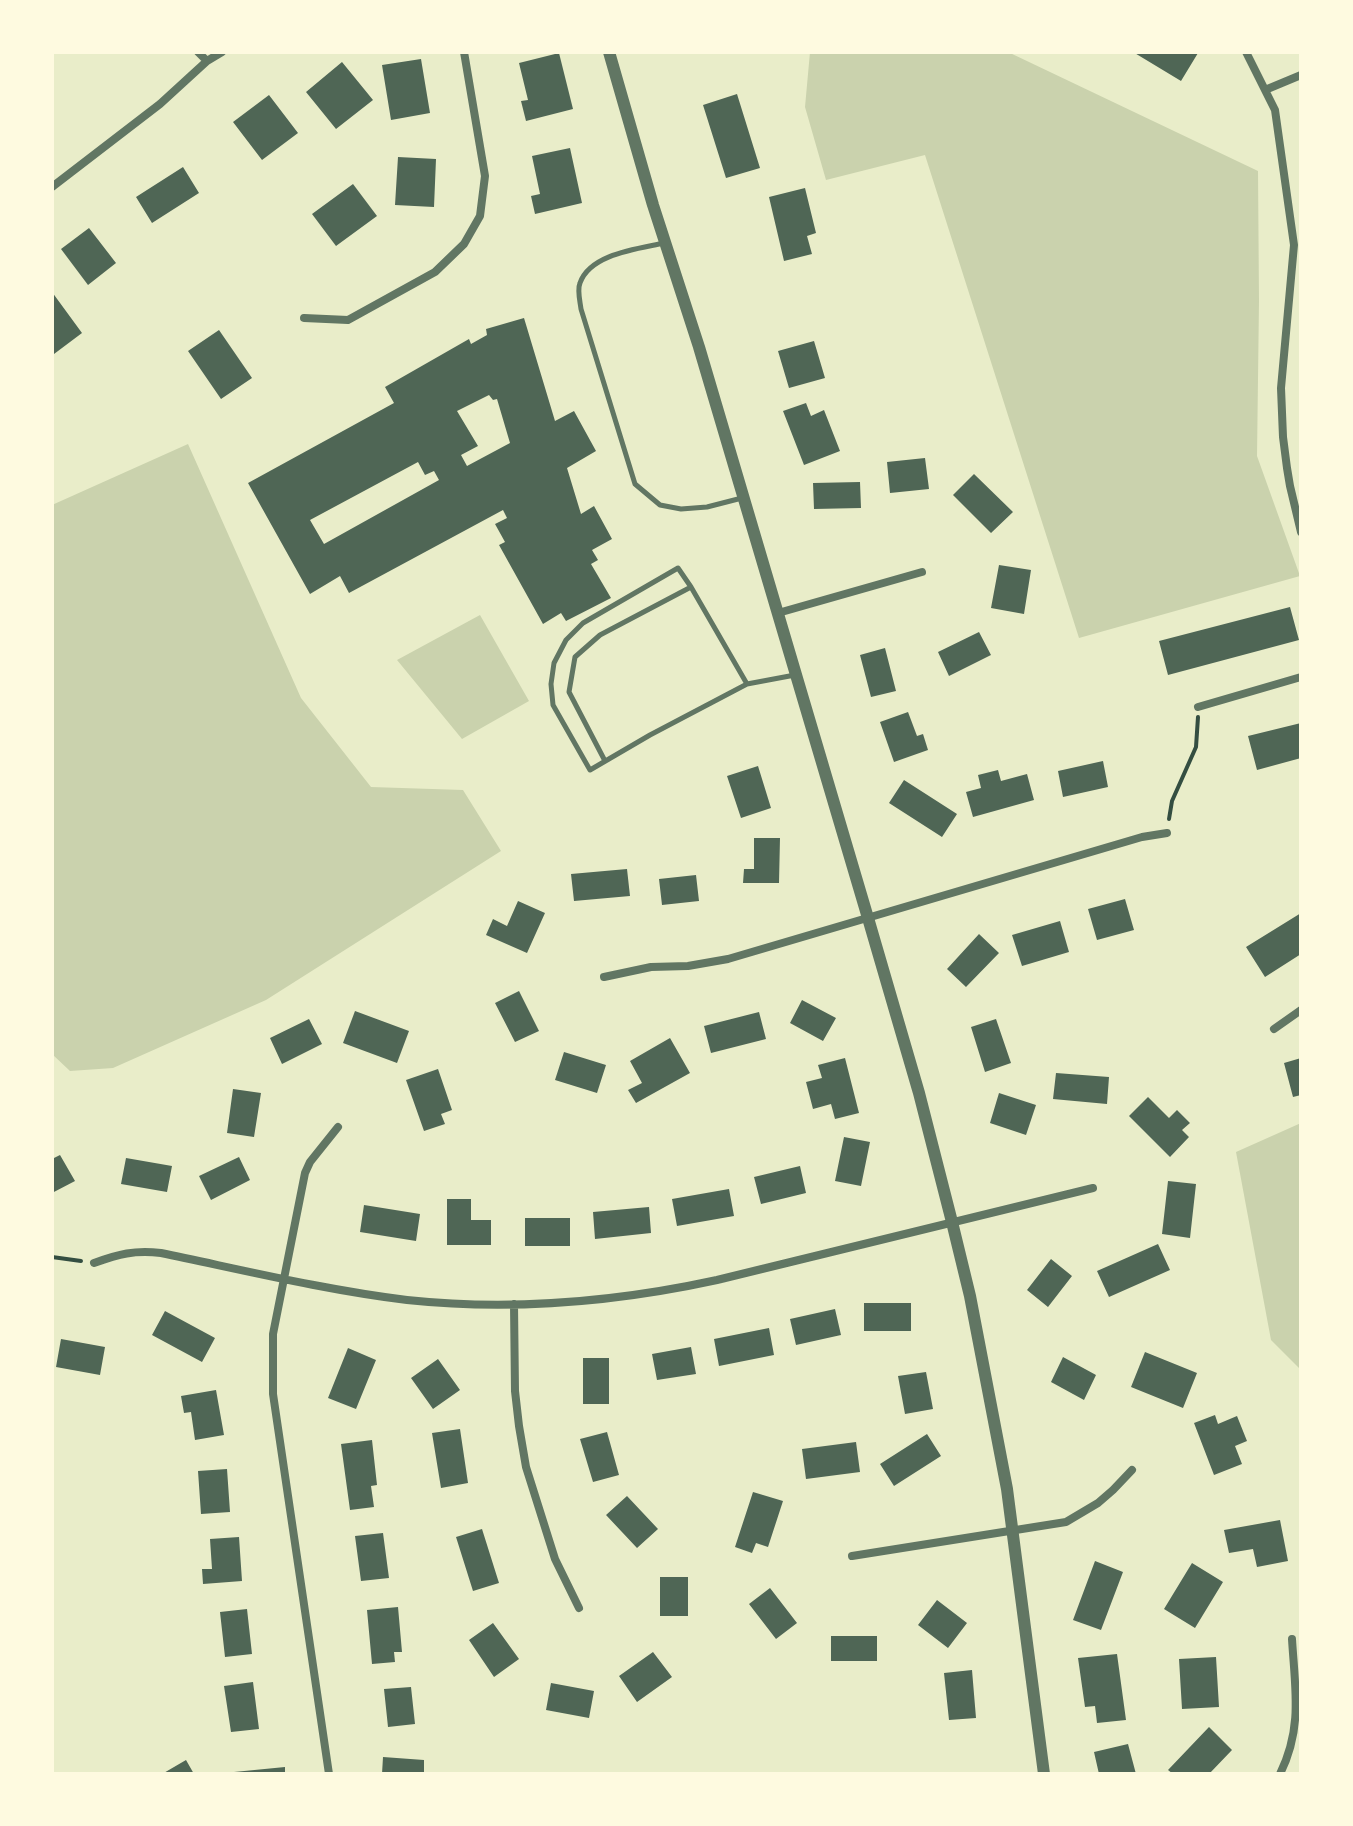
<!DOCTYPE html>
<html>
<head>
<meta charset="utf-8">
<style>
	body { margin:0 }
	#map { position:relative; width:1353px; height:1826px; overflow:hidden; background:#e9edc9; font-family:Poppins,sans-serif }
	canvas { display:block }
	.frame { position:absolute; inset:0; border:54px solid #fefae0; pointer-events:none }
</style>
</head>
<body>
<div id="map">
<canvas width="1353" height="1826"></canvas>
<div class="frame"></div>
</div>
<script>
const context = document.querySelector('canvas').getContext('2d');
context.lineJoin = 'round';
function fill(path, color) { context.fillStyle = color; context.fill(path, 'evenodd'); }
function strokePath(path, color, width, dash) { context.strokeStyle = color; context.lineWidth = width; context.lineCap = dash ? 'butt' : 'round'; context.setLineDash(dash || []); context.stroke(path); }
const green = new Path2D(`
	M810,52H1008L1258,171L1259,301L1257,456L1300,576L1079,638L925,155L826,180L805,107Z
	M188,444L301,698L371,787L463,790L501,851L266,1000L113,1068L70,1071L52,1054V505Z
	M480,615L529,701L462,739L397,660Z
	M1301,1123V1370L1271,1340L1236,1152Z`);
const building = new Path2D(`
	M1133,52H1197L1198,53L1181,81Z
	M559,53L573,109L526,121L521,101L528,100L519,63Z
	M421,59L430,113L391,120L382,65Z
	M342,62L373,100L336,129L306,92Z
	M737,94L760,168L726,178L703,105Z
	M269,95L298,133L262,160L233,122Z
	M570,148L582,203L535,214L531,196L540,194L532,156Z
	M398,157L436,159L434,207L395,205Z
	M183,167L199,193L152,223L136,197Z
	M353,184L377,216L336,246L312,214Z
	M805,188L816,233L807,236L812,254L784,261L769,197Z
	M89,228L116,263L88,285L61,249Z
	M52,292L82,333L54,354L52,352Z
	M524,318L555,421L574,411L596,451L567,468L581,514L594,506L612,539L592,550L598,560L591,564L611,598L566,621L561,613L543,624L499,545L505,542L495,524L507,518L503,510L349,593L340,576L310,594L248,483L394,403L385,387L469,339L471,344L487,335L486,329ZM489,395L493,400L497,399L510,443L467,466L461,455L478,446L457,411ZM418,462L425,475L434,471L439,480L324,544L310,520Z
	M219,330L252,378L221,399L188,351Z
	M814,341L825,378L789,388L778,351Z
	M806,403L811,416L824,410L840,451L804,465L783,411Z
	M925,458L929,489L890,493L887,462Z
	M974,474L1013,512L991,533L953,495Z
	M860,482L861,508L814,509L813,483Z
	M999,565L1031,570L1024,614L991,608Z
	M1290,607L1299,640L1168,675L1159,641Z
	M979,632L991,655L949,676L938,652Z
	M885,648L896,691L871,697L860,655Z
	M908,712L917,736L923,734L928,750L894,762L880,722Z
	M1301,723V758L1257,770L1248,736Z
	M1103,761L1108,787L1063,797L1058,771Z
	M758,766L771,808L741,818L727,776Z
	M998,770L1001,781L1027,774L1034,800L973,817L966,792L981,788L978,775Z
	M904,780L957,814L942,837L889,803Z
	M754,838H780L779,883H743L744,869H754Z
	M627,869L630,896L574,901L571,874Z
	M696,875L699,901L662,905L659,879Z
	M1125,899L1134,930L1097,940L1088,909Z
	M518,901L545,913L527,953L486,935L493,919L507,926Z
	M1301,913V954L1265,977L1246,947Z
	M1060,921L1069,952L1022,966L1012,935Z
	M979,934L999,953L966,987L947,969Z
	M519,991L539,1031L515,1042L495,1003Z
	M802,1000L836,1018L823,1041L790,1023Z
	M355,1011L409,1031L397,1063L343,1043Z
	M759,1012L766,1039L711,1053L704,1026Z
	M309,1019L322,1044L282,1064L270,1038Z
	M996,1019L1011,1063L985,1072L971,1027Z
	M670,1038L690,1073L636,1103L628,1090L642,1083L630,1061Z
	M564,1052L606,1065L597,1093L555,1080Z
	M845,1058L859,1113L835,1119L831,1104L813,1109L806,1082L822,1078L818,1065Z
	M1301,1058V1095L1293,1097L1284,1063Z
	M438,1069L452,1110L441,1114L445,1124L424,1131L406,1080Z
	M1056,1073L1109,1077L1107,1104L1053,1099Z
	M233,1089L261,1093L254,1137L227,1133Z
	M999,1093L1036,1105L1026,1135L990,1123Z
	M1148,1097L1169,1118L1177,1110L1190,1123L1182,1130L1189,1137L1170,1157L1129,1116Z
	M844,1137L870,1142L861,1186L835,1181Z
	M60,1155L75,1181L52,1193V1159Z
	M239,1157L250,1180L211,1200L199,1176Z
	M126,1158L172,1166L167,1192L121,1184Z
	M800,1166L806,1193L761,1204L754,1177Z
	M1168,1181L1196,1184L1190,1238L1162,1234Z
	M729,1189L734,1216L677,1226L672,1199Z
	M447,1199H471V1220H491V1245H447Z
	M364,1205L420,1214L416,1241L360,1232Z
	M649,1207L651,1233L595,1239L593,1212Z
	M525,1218H570V1246H525Z
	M1158,1244L1170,1270L1109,1297L1097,1271Z
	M1051,1259L1072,1276L1048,1307L1027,1290Z
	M864,1303H911V1331H864Z
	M835,1309L841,1335L796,1345L790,1319Z
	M165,1311L215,1338L202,1362L152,1335Z
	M769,1328L774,1355L719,1366L714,1339Z
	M61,1339L105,1347L100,1375L56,1367Z
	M691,1347L696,1374L657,1380L652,1354Z
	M348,1348L376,1360L356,1409L328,1398Z
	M1145,1352L1197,1373L1183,1408L1131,1387Z
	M1063,1357L1096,1375L1084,1400L1051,1382Z
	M583,1358H609V1404H583Z
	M438,1359L460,1390L433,1409L411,1378Z
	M926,1372L933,1409L905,1414L898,1376Z
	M216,1390L224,1435L195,1440L191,1412L184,1413L181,1396Z
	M1215,1415L1218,1424L1237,1416L1247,1441L1235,1446L1242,1464L1214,1475L1194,1423Z
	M460,1429L468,1483L441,1488L432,1433Z
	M607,1432L619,1475L593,1482L580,1439Z
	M927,1434L941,1456L894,1486L880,1464Z
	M372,1440L377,1485L371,1486L374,1507L350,1510L341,1444Z
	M856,1442L860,1472L806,1479L802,1449Z
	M227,1469L230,1512L201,1514L198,1471Z
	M753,1492L783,1501L768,1547L756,1543L752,1553L735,1547Z
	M627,1496L658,1529L637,1548L606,1515Z
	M1280,1520L1288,1561L1257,1567L1253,1549L1229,1553L1224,1530Z
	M482,1529L499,1583L473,1591L456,1537Z
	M383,1533L389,1578L361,1581L355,1536Z
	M239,1537L242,1581L203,1584L202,1569H212L210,1539Z
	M1095,1561L1123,1572L1101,1630L1073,1620Z
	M1192,1563L1223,1582L1195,1628L1164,1609Z
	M660,1577H688V1616H660Z
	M770,1588L797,1623L776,1639L749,1604Z
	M937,1600L967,1623L948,1648L918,1625Z
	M398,1607L402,1652H394L395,1662L372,1664L367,1610Z
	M247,1609L252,1654L225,1657L220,1612Z
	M493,1623L519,1659L494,1677L469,1640Z
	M831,1636H877V1661H831Z
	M653,1652L672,1677L637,1702L619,1676Z
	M1117,1654L1126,1720L1097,1723L1095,1706L1085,1707L1078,1658Z
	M1216,1657L1219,1707L1182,1709L1179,1659Z
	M972,1670L976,1718L949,1720L944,1673Z
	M253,1682L259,1729L231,1732L224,1686Z
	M551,1683L594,1691L589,1718L546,1710Z
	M411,1687L415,1724L388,1727L384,1689Z
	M1209,1727L1232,1750L1209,1774H1173L1168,1770Z
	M1128,1744L1136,1774H1099L1094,1752Z
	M383,1757L424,1760V1774H382Z
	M186,1760L194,1774H162Z
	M285,1767V1774H234V1772Z`);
const path = new Path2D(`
	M1169,819L1172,801L1196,747L1198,717
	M52,1257L81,1261`);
const service = new Path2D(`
	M664,243C637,249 590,254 580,283C577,290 580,301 581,309L635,484L660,505L681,509L707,507L742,498
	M747,684L650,735L590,770L553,705L551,684L554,663L566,640L583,623L678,568L691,587L747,684L795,675
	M605,761L569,692L575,657L600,635L691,587`);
const minor = new Path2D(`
	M198,52L207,61
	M1246,52L1275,110L1294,245L1281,388L1283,437L1287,468L1290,486L1301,532
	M1265,90L1301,75
	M52,187L160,104L207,61L222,52
	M304,318L348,320L435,272L464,244L480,216L485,176L464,52
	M778,613L922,572
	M1198,707L1301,677
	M604,977L651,967L688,966L728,959L1142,837L1167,833
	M1274,1029L1301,1010
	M94,1263C119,1254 134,1250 161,1253C243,1270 325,1290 407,1300C511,1311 616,1302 717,1280L1093,1188
	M514,1304L515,1391L519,1426L526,1467L555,1559L579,1608
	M852,1556L1066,1522L1098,1503L1113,1490L1132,1470
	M329,1774L273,1394V1334L305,1173L310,1162L338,1127
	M1280,1774C1303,1727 1295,1689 1292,1639`);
const tertiary = new Path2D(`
	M609,52L653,205L699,347L868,918L919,1093L952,1222L970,1296L1007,1489L1044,1774`);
fill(green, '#cad2ad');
fill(building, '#4f6655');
strokePath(path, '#344e41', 4);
strokePath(service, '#617663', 5);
strokePath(minor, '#617663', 8);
strokePath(tertiary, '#617663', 12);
</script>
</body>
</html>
